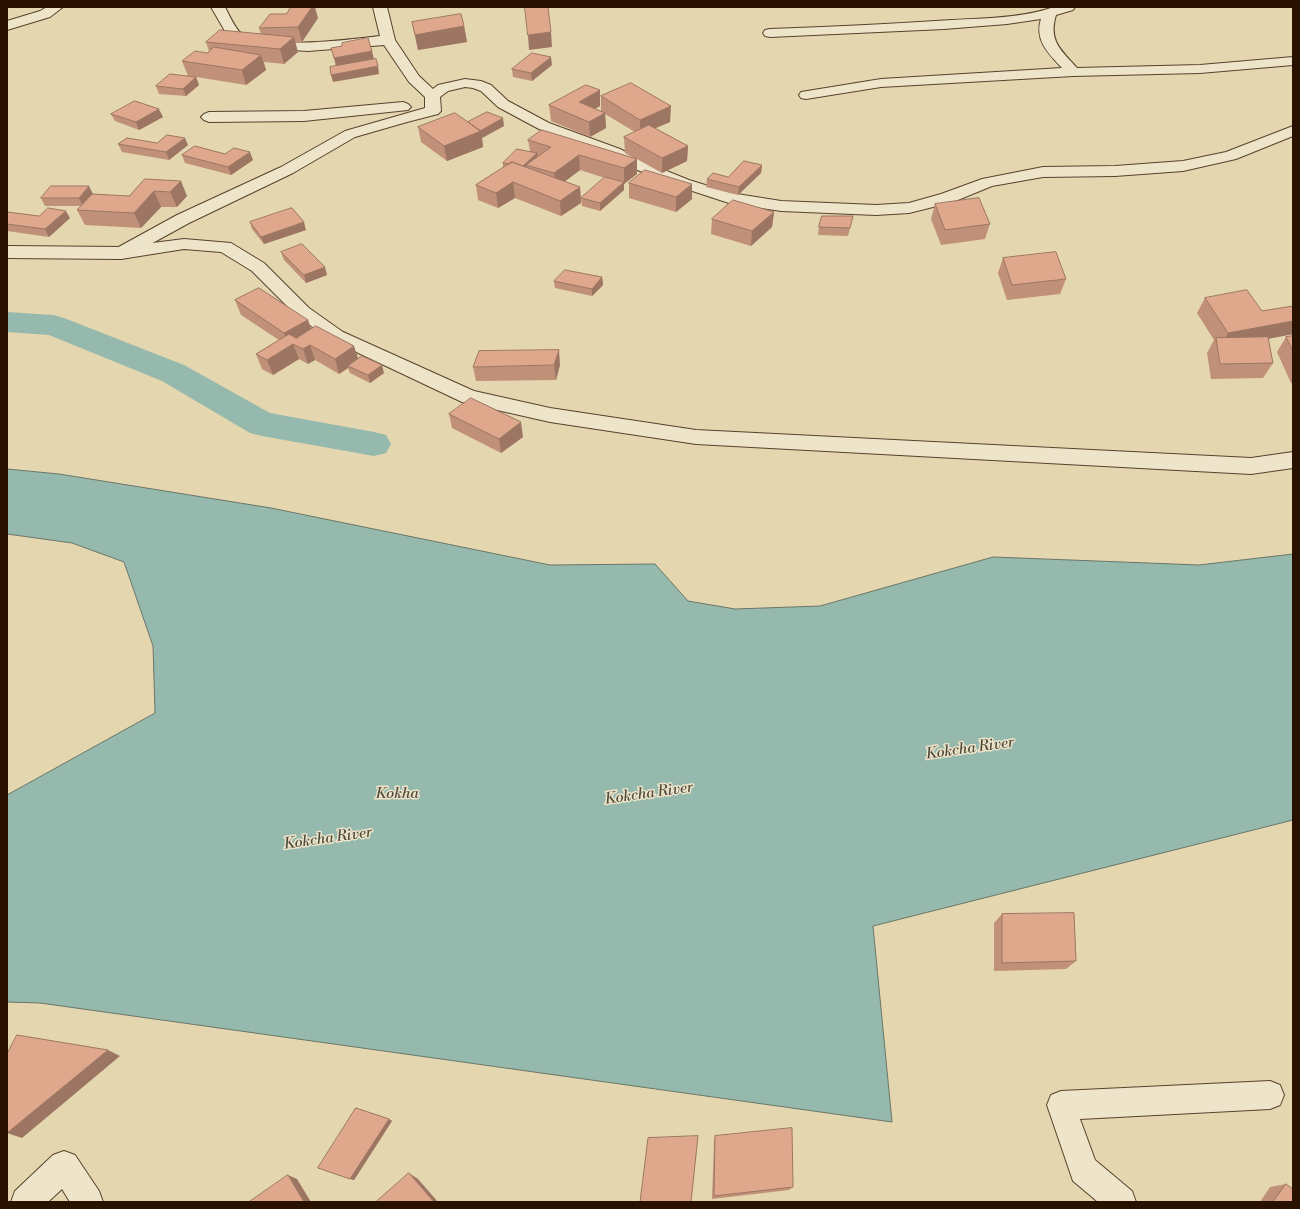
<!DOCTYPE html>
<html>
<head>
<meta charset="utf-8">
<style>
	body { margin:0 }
	#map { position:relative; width:1300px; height:1209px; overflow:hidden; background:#e4d6ae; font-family:"Libre Bodoni",serif }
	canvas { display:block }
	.frame { position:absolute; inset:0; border:8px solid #291100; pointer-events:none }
</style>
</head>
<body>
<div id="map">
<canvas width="1300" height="1209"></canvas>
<div class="frame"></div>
</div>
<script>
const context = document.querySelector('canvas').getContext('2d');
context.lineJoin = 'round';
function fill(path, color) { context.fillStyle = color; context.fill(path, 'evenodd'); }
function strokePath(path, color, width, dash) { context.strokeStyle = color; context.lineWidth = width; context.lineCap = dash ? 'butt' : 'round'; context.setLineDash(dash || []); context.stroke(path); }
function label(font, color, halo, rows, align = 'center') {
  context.font = font + ' "Libre Bodoni",serif'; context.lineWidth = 3; context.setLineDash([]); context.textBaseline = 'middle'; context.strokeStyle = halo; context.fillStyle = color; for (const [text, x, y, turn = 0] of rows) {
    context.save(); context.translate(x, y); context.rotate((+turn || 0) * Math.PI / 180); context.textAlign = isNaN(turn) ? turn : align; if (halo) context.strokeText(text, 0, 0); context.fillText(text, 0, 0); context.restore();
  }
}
const water = new Path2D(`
	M7,469L59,474L271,508L550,565L655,564L688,601L735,609L820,606L993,557L1199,565L1293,554V820L873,926L892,1122L40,1003L7,1002V795L155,713L153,646L124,562L72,543L7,534Z`);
const canal = new Path2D(`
	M7,312L53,315L64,318L184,365L270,413L374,432L386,435L391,444L386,453L374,456L262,436L250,433L162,381L49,335L7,332Z`);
const minor = new Path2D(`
	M47,7H63L50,17L7,30V21L40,11Z
	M211,7H225C228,13 236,30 241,33C271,50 345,40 380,36L373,7H387L395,40L419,76L433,89L438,85L465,79L481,81L491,85L508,101L549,123L620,149L647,163L689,180L731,193L781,201L876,205L909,203L941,194L982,179L1043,167L1115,166L1183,161L1226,152L1293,126V136L1236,159L1183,171L1115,176L1043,177L992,186L953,202L909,213L876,215L781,211L729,203L677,186L635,169L608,155L539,129L498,107L481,91L473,88L465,87L448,91L440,97L441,111L438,114L407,122L355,137L293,173L189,223L127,257L121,259L115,257L112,253L115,249L177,215L281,167L345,131L425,108V97L409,82L384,45L308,51L258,48L229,38Z
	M1054,7H1075L1073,10L1056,15C1048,41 1061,50 1077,68L1200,65L1293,57V65L1200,73L1073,76L881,87L806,99L801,98L799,95L801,92L881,79L1062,68C1049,54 1034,40 1041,19L1007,24L944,29L770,37L765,36L763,33L765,30L770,29C831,27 891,24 952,20C986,18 1022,18 1054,7Z
	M403,102L408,104L411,107L408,110L304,121L209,122L204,120L201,117L204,114L209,112L304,111Z
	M1270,1081L1280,1085L1284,1095L1280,1105L1270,1109L1080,1119L1095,1160L1132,1191L1136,1202H1098L1073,1181L1047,1105L1051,1095L1061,1091Z
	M64,1151L75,1155L99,1191L103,1202H70L62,1189L48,1202H11L15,1191L53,1155Z`);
const tertiary = new Path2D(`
	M184,239L231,243L264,263L309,308L343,332L474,391L550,408L696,430L1251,458L1293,452V468L1251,474L696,444L550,422L462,402L331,340L297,316L252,271L221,252L184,249L121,259L7,258V246L121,247Z`);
const wall = new Path2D(`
	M318,18L302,42L295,43L298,52L284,64L264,62L266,70L246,85L196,77L199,85L186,96L159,94L156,86L195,77L188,76L182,61L207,53L209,51L206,42L261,34L259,28Z
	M412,22L464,26L467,42L418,50Z
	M552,65L532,81L513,77L512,69Z
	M601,96L670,122L655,128L688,146L687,161L662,173L637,159V174L624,184V190L600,211L582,206L581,198L605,178L580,170L564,182L580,187L581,203L561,216L515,198L498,208L478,200L476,185L503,168V163L530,151L528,140L634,158L625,153L624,137L635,132L605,114L606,128L590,137L551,121L549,105L600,106L595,109L601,111Z
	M111,114L163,117L139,130L115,121Z
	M468,122L504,126L482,138L483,147L447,161L421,142L418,127Z
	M157,143L188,145L169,160L122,152L118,144Z
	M225,154L253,160L231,175L185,163L182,155Z
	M762,165L761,173L738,195L706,187L707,179L728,177Z
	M145,179L187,196L177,207H161L141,228L85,225L77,210L81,206H45L41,198L93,194H92L129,196Z
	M629,183L692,199L676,212L629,198Z
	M935,204L990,224L985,239L941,245L931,219Z
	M7,212L39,216L70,218L49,237L7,231Z
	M774,212L772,227L751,246L711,234L712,219Z
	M250,222L306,230L264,244L252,229Z
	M851,224L848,236L818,235L819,227Z
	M281,252L327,275L306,283L284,260Z
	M1003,258L1066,279L1060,294L1007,300L998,273Z
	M602,277L603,285L592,296L555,288L554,281Z
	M1205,298L1262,311L1293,306V334L1268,339L1273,363L1263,378L1211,379L1207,353L1214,340L1197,313Z
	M235,300L308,320L311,329L358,359L384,373L370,383L350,373L348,368L339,374L315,360L308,364L299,359L273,375L262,369L256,354L279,340L241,315Z
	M1293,336V383H1291L1277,352L1286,337Z
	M560,365L556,380L476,381L473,367Z
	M449,414L523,437L501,453L452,428Z
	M1002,914L1076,961L1066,969L994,971V923Z
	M389,1119L392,1121L354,1180L318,1168Z
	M715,1136L793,1187L789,1190L712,1199L714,1141Z
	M1286,1184L1293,1202H1260L1270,1187Z`);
const shadedWall = new Path2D(`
	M312,7H315L318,18L302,42L298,27Z
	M464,26L467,42L418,50L415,35Z
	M551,32L552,47L529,50L528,35Z
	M294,37L298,52L284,64L280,49Z
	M372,51L374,59L336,66L334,58Z
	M261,55L266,70L246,85L242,70Z
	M551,57L552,65L532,81L531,73Z
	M378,66L379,74L333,82L331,75Z
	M196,77L199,85L186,96L183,89Z
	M600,90V106L580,117L579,102Z
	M671,106L670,122L640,135V120Z
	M159,109L163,117L139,130L136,122Z
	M605,113L606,128L590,137L589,122Z
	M503,118L504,126L482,138L483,147L447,161L444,146L480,131Z
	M185,138L188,145L169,160L166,152Z
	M688,146L687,161L662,173V158Z
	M250,152L253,160L231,175L228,167Z
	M537,153L538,160L526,165L527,171L523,166Z
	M579,155L580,170L555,189L554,173Z
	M637,159V174L624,184V168Z
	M762,165L761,173L738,195L739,187Z
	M181,181L187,196L177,207L170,192Z
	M513,182L515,198L498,208L496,193Z
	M624,182V190L600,211V203Z
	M692,184V199L676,212V197Z
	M89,186L93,194L83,206L79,198Z
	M580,187L581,203L561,216L560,201Z
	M154,191L161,207L141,228L134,213Z
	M66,211L70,218L49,237L45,229Z
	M774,212L772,227L751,246L752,231Z
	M304,222L306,230L264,244L261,237Z
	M325,267L327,275L306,283L304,275Z
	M602,277L603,285L592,296V289Z
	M308,320L313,335L293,344L299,359L273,375L267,360L289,346L284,333Z
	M1293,321V334L1220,348L1228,333Z
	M310,345L315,360L308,364L303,349Z
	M354,346L359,361L348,366V368L339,374L335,359Z
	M559,350L560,365L556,380L554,365Z
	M382,365L384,373L370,383L368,375Z
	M521,422L523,437L501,453L499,439Z
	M108,1050L120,1056L22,1138L7,1133Z
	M389,1119L392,1121L354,1180L350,1179Z
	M409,1173L418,1179L438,1202H434Z
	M288,1175L297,1179L311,1202H304Z`);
const building = new Path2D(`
	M291,7H312L298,27L259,28L270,14H286Z
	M525,7H548L551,32L528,35Z
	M461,14L464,26L415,35L412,22Z
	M220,30L294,37L280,49L206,42Z
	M368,38L372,51L334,58L331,48L342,46V43Z
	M214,47L261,55L242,70L182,61L195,51L207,53Z
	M532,53L551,57L531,73L512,69Z
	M376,59L378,66L331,75L330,67Z
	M170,74L196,77L183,89L156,86Z
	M631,83L671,106L640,120L601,96Z
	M586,85L600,90L579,102L605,113L589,122L549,105Z
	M135,101L159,109L136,122L111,114Z
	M487,112L503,118L480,131L468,122Z
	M455,113L481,131L444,146L418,127Z
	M649,125L688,146L662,158L624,137Z
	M542,130L637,159L624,168L579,155L554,173L526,165L551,147L528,140Z
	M167,135L185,138L166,152L118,144L127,138L157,143Z
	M195,146L225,154L234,148L250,152L228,167L182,155Z
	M517,149L537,153L523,166L512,162L510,164L503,163Z
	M744,161L762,165L739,187L707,179L713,173L728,177Z
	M512,162L580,187L560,201L513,182L496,193L476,185Z
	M645,170L692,184L676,197L629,183Z
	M605,177L624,182L600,203L581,198Z
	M145,179L181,181L170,192L154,191L134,213L77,210L92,194L129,196Z
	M51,186H89L79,198H41Z
	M979,198L990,224L945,230L935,204Z
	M733,200L774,212L752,231L712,219Z
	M48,208L66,211L45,229L7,224V212L39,216Z
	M292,208L304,222L261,237L250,222Z
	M822,216H853L850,228L819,227Z
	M302,244L325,267L304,275L281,252Z
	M1056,252L1066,279L1012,285L1003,258Z
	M565,270L602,277L592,289L554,281Z
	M259,288L308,320L284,333L235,300Z
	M1247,290L1262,311L1293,306V321L1228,333L1205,298Z
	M316,326L354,346L335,359L310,345L303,349L293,344L267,360L256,354L289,334L296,338Z
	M1293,336V351L1286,337Z
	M1268,337L1273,363L1220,364L1216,338Z
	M559,350L554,365L473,367L479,351Z
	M362,356L382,365L368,375L348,366Z
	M471,398L521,422L499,439L449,414Z
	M1074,913L1076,961L1002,963V914Z
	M17,1035L108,1050L7,1133V1054Z
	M356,1108L389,1119L350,1179L318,1168Z
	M792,1128L793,1187L714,1196L715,1136Z
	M698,1136L691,1202H640L648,1138Z
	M409,1173L434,1202H376Z
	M288,1175L304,1202H249Z
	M1286,1184L1293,1189V1202H1273Z`);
const waterNames = [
	["Kokcha River",970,749,-8],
	["Kokha",397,794],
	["Kokcha River",649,794,-8],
	["Kokcha River",328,839,-8]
];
fill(water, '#95b9ad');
strokePath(water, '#6a7668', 1);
fill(canal, '#95b9ad');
strokePath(minor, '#58422c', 2);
strokePath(tertiary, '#58422c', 2);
fill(minor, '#ede4ca');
fill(tertiary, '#ede4ca');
fill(wall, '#c09078');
fill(shadedWall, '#9c7662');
fill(building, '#dfa88c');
strokePath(building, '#9c7662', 1);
label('italic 15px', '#4f4c3d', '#ede4ca', waterNames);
</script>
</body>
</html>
